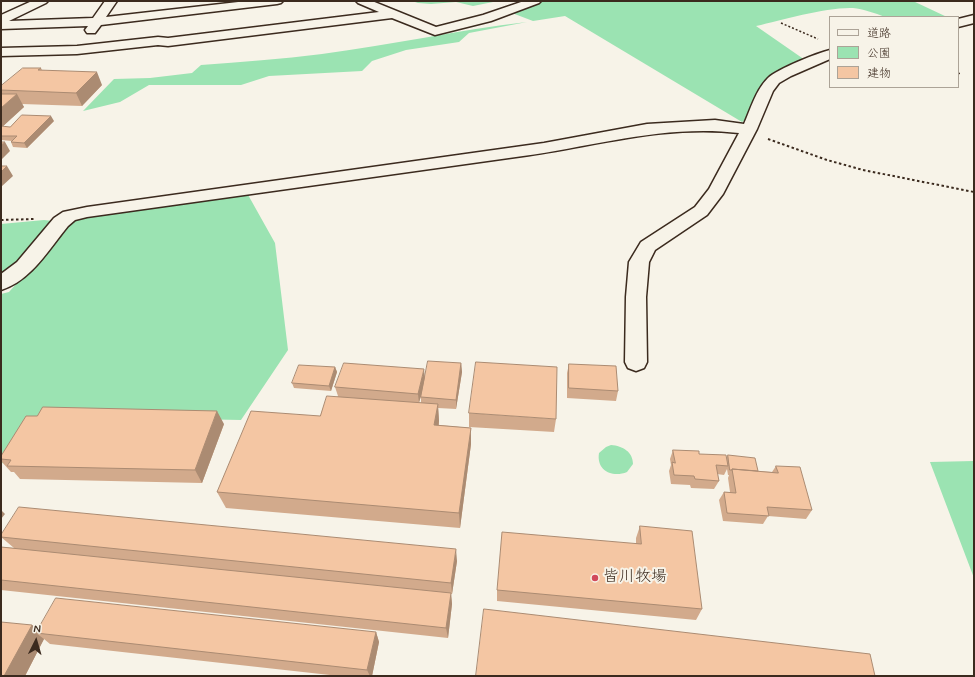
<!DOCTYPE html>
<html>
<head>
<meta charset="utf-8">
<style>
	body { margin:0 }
	#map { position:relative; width:975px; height:677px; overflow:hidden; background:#f7f3e8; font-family:Mynerve,"Klee One",sans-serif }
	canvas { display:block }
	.frame { position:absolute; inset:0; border:2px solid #3b2a1e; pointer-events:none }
	.legend { position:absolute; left:829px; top:16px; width:130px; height:72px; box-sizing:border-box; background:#f7f3e8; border:1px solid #aca397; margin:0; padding:5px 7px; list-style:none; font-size:12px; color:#3b2a1e }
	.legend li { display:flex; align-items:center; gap:8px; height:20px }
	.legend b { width:20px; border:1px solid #aca397 }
	.north { position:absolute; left:16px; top:621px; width:40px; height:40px; -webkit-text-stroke:3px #f7f3e8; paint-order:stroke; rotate:5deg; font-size:11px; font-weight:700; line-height:16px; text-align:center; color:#3b2a1e }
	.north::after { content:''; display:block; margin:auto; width:14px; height:18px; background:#3b2a1e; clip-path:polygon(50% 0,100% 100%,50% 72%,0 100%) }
</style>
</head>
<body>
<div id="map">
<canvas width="975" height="677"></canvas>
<div class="frame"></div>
<ul class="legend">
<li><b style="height:5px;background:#f7f3e8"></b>道路</li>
<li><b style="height:11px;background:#9be3b2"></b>公園</li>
<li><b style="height:11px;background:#f4c6a3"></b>建物</li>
</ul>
<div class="north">N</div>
</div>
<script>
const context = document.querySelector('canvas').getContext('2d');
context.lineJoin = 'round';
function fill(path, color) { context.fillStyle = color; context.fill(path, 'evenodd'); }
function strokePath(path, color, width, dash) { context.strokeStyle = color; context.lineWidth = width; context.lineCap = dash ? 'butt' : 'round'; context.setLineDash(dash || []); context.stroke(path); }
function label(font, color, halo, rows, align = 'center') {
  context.font = font + ' Mynerve,"Klee One",sans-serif'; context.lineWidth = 4; context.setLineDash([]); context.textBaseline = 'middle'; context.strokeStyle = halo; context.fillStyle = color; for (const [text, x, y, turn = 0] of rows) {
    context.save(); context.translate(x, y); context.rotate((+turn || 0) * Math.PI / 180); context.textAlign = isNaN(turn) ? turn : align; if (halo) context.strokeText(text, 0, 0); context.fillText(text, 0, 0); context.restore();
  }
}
const green = new Path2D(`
	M412,1H498L473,6L456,2L431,4L418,3Z
	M542,1H913L947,17H885C875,13 863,9 853,8C826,7 783,20 756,26L805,60L781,71L747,119L742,122L565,16L533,21L512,13Z
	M527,22L469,33L459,42L406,50L372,61L362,71L269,76L241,85H149L120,102L83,111L114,79L150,78L192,73L201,65C241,62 282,59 322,54C391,45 458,30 527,22Z
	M247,193L275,243L288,350L241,420L40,416L1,465V294L9,292L75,218Z
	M44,220L53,221L21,265L1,278V224Z
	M611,445C623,446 633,452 633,464L627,472C613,478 596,471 599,453L606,447Z
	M974,461V578L930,462Z`);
const pathFar1 = new Path2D(`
	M781,23L818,39
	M958,73L961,74`);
const path = new Path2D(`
	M768,139L827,160L863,170L974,192
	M1,220L34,219`);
const minor = new Path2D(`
	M32,1H48L46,3L9,21L93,18L105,1H117L106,17L247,1H283L281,3L277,4L101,25L95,33H87L85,30L88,26L1,29V15Z
	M356,1H372L436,27L483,15L524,1H541L539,3L491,21L435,35L392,18L168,46L158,45L77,54L1,56V48L77,46L158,37L168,38L379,12L358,3Z
	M974,15V23L958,27V19Z
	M830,50V59L791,76L779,83L773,91L757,129L723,194L707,215L655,250L649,262L646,297L647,362L644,368L636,371L628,368L625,362L626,297L629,262L641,242L695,207L709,189L739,133C666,124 595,146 523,156C378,176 232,197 87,217L75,220L68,226C49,249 31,281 1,290V274L17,262L54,218L63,212L87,207L544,143L647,124L715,120L744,124C751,108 756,90 768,78C778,69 817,53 830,50Z`);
const wall = new Path2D(`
	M41,68L42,70L102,85L82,106L22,104L24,107L2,127H10L54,121L27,148L13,147L11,142L12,141L1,140V86Z
	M461,363L462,372L456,409L438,408L439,421V425L471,428V444L460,528L226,508L217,492L320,416L338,396L335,387L425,377ZM421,397V403L419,402Z
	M569,364L618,391L616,401L567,398V373Z
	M335,367L337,372L331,391L294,388L292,383Z
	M469,413L556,419L554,432L469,427Z
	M224,424L202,483L20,479L14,472H11L1,461V456Z
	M673,450L699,454L726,458L728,455L758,471L772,472L776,466L812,510L806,519L768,516L763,524L723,521L719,500L724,492H730L728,478L729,475H728L727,469L724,475L717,474L719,481L714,489L691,488L690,485L671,484L669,471L671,465L670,459Z
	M640,526L702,609L696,620L497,601V590L636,544V538Z
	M1,535L457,561L452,594H451L452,604L448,638L1,590V547L14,548L1,537Z
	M32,625L38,630L376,632L379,642L372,676H339L50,644L44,639L25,676H1Z`);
const shadedWall = new Path2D(`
	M97,72L102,85L82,106L76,93Z
	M17,94L24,107L1,128V108Z
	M51,116L54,121L27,148L24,143Z
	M5,142L10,151L1,160V145Z
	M7,166L13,176L1,187V172Z
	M461,363L462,372L456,409V400Z
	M335,367L337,372L331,391L329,386Z
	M424,369L425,379L419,403L418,394Z
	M438,404L439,421L436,441L434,425Z
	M217,411L224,424L202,483L195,470Z
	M471,428V444L460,528L459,513Z
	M1,510L5,514L1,519Z
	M456,549L457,561L452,594L451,583Z
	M451,593L452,604L448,638L446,628Z
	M32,625L45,634L36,633L44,639L25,676H4Z
	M376,632L379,642L372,676H370L367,670Z`);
const building = new Path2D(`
	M23,68H41L38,70L97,72L76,93L1,90V86Z
	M1,94H17L1,108Z
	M22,115L51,116L24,143L11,142L17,136H1V126L10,127Z
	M1,142H5L1,145Z
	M1,166H7L1,172Z
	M428,361L461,363L456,400L421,397Z
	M476,362L557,367L556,419L469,413Z
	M344,363L424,369L418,394L335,387Z
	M569,364L616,366L618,391L569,388Z
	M299,365L335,367L329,386L292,383Z
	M327,396L438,404L434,425L471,428L459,513L217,492L251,411L320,416Z
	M43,407L217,411L195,470L7,466L11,460L1,459V456L26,416H37Z
	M673,450L699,451V454L726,455L728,466L716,465L719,481L695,479L694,476L674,475L672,462L675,463Z
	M728,455L755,458L758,471L732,469V470H730Z
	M776,466L800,467L812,510L767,507L769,516L727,513L724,492L736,493L732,469L778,473Z
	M19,507L456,549L451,583L1,537V535Z
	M640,526L692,531L702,609L497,590L502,532L641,544Z
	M1,547L451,593L446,628L1,580Z
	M56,598L376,632L367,670L36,633Z
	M484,609L870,654L875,676H476Z
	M1,622L32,625L4,676H1Z`);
const markers = [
	[595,578,4,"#d1495b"]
];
const nearPoinames = [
	["皆川牧場",603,578]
];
fill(green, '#9be3b2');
strokePath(minor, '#3b2a1e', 3);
strokePath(pathFar1, '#3b2a1e', 1.5, [2, 2]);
strokePath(path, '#3b2a1e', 2, [2.5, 2.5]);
fill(minor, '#f7f3e8');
fill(wall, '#d2aa8c');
fill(shadedWall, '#ab8b72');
fill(building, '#f4c6a3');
strokePath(building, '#ab8b72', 1);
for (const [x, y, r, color] of markers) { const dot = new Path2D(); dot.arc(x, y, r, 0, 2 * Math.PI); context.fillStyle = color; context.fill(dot); strokePath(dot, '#f7f3e8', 1.5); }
label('16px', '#3b2a1e', '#f7f3e8', nearPoinames, 'left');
</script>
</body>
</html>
